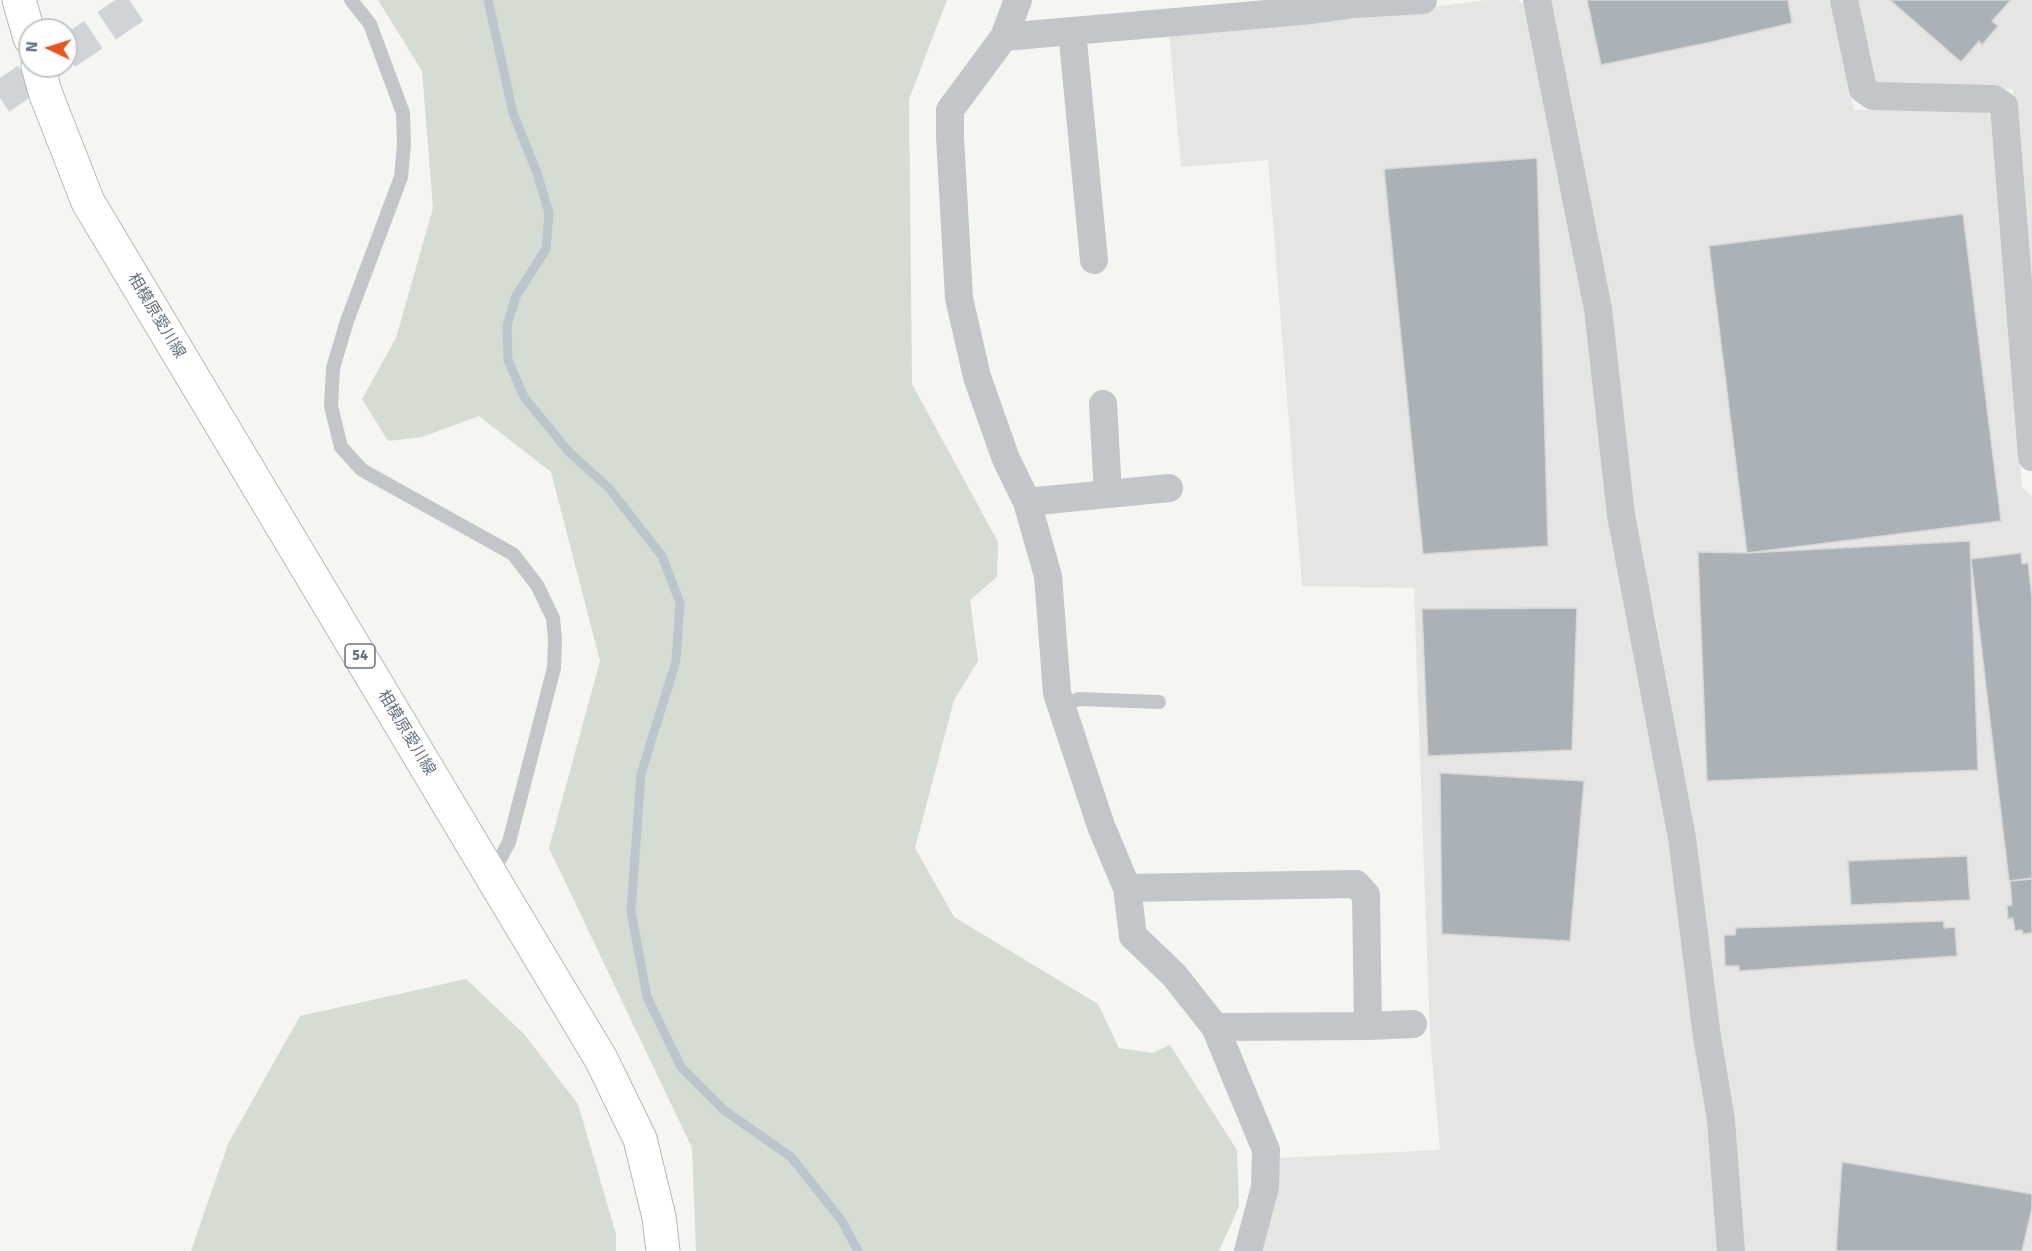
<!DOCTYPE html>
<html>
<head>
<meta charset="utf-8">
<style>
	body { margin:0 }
	#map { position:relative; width:2032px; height:1251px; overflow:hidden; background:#f5f5f1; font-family:Signika,sans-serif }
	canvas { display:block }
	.north { position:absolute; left:18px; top:18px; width:60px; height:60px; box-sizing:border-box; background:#fff; border:2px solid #c1c7cd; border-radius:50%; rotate:274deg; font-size:16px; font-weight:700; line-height:24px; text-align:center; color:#637383 }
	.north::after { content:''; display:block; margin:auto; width:21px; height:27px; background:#e6541f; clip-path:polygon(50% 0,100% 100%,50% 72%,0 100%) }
</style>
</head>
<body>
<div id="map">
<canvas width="2032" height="1251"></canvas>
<div class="north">N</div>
</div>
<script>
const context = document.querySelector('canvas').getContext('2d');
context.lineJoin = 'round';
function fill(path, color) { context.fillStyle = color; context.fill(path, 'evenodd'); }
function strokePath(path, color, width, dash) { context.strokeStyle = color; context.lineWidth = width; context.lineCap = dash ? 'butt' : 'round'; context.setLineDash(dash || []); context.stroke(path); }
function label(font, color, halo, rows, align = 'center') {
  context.font = font + ' Signika,"Noto Sans JP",sans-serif'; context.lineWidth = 6; context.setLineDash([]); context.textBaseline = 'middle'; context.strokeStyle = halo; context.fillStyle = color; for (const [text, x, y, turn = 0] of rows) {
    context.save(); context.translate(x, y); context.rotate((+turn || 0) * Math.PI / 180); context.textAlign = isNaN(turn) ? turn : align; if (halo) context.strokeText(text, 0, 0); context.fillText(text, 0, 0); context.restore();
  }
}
const built = new Path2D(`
	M1486,0H1518L1526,7L1589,323L1630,605L1691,978L1711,1119L1719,1251H1259L1278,1158L1440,1150L1430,1035L1414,588L1302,586L1268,160L1181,167L1169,32L1410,10Z
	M1551,0H1832L1854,110H1983L1995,119L2022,487L2032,497V1251H1743L1702,885L1657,625L1632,517Z
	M1855,0H2032V338L2013,89H1884L1871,78Z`);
const green = new Path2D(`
	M378,0H947L909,99L912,384L998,542L997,577L970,600L978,661L954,700L915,848L954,917L1098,1004L1119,1048L1152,1053L1170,1045L1237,1150L1239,1206L1219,1251H696L692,1148L549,848L600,661L551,472L479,416L422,437L388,441L362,399L396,338L433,208L422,71Z
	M466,979L524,1034L578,1104L616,1234V1251H191L228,1144L300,1016Z`);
const stream = new Path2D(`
	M488,0L513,113L537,173L549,213L546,249L516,296L507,326L508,360L524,397L569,452L609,488L662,556L680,603L676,661L641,774L631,911L647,997L681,1067L724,1110L791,1157L842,1221L858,1251`);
const building = new Path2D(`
	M1587,0H1788L1792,23L1711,42L1601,65Z
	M1890,0H2011L1992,21L1998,26L1982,45L1979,41L1961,62Z
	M1537,158L1548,546L1423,554L1384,169Z
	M1963,214L2001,521L1747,553L1709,246Z
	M1970,541L1978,770L1707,781L1698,552L1747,553Z
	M2021,553L2022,564L2028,563L2032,598V878L2009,881L1971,559Z
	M1577,608L1572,750L1428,756L1422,609Z
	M1440,773L1584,781L1570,941L1442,934Z
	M1967,856L1970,900L1851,905L1848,861Z
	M2032,879V933L2023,934L2022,930L2015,931L2013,918L2008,919L2007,906L2012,905L2010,881Z
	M1944,921V928L1955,927L1957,956L1739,971V966H1725L1724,935H1735L1736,928Z
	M1842,1162L2032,1194V1208L2022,1251H1836Z`);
const motorwayTunnel = new Path2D(`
	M66,53L145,0
	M0,98L47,66`);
const service = new Path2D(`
	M351,0L370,24L403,113L404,144L401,177L347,321L333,368L331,406L341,447L362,470L513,554L537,585L553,618L555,639L554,668L509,842L492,874
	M1061,706L1079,699L1159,702`);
const minor = new Path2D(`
	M1018,0L1004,37L950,110V137L959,298L977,377L1006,459L1027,502L1048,576L1057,693L1101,826L1127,888L1133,936L1174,975L1215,1027L1266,1150L1265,1187L1248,1251
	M1537,0L1598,309L1621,515L1682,838L1707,1037L1721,1120L1731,1251
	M1844,0L1863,89L1873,96L1994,99L2004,106L2032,457
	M1072,31L1094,260
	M1004,37L1312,10L1354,4L1423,0
	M1103,404L1108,494
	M1027,502L1169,488
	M1127,888L1356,884L1366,895L1368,1026L1215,1027
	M1368,1026L1413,1024`);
const primary = new Path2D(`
	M19,0L30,38
	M38,66L45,92L88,202L601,1059L640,1139L659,1217L663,1251`);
const shields = [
	[360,656,30]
];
const shieldNames = [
	["54",360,656]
];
const streetNames = [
	["相模原愛川線",156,316,59],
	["相模原愛川線",406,733,59]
];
fill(built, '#e5e6e4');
fill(green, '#d5dcd2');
strokePath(stream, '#bbc6cc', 9);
fill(building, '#aab1b7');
strokePath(building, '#d6d6d4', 1.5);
strokePath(motorwayTunnel, '#d0d4d6', 33, [33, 16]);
strokePath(primary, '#b5b9bd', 35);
strokePath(service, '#c2c6c9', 14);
strokePath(minor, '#c2c6c9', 28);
strokePath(primary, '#fff', 33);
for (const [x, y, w] of shields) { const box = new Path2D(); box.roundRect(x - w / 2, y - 12, w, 24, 4.5); context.fillStyle = '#fff'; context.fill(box); strokePath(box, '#637383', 1.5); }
label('bold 15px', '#637383', null, shieldNames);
label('16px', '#637383', '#fff', streetNames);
</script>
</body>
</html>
